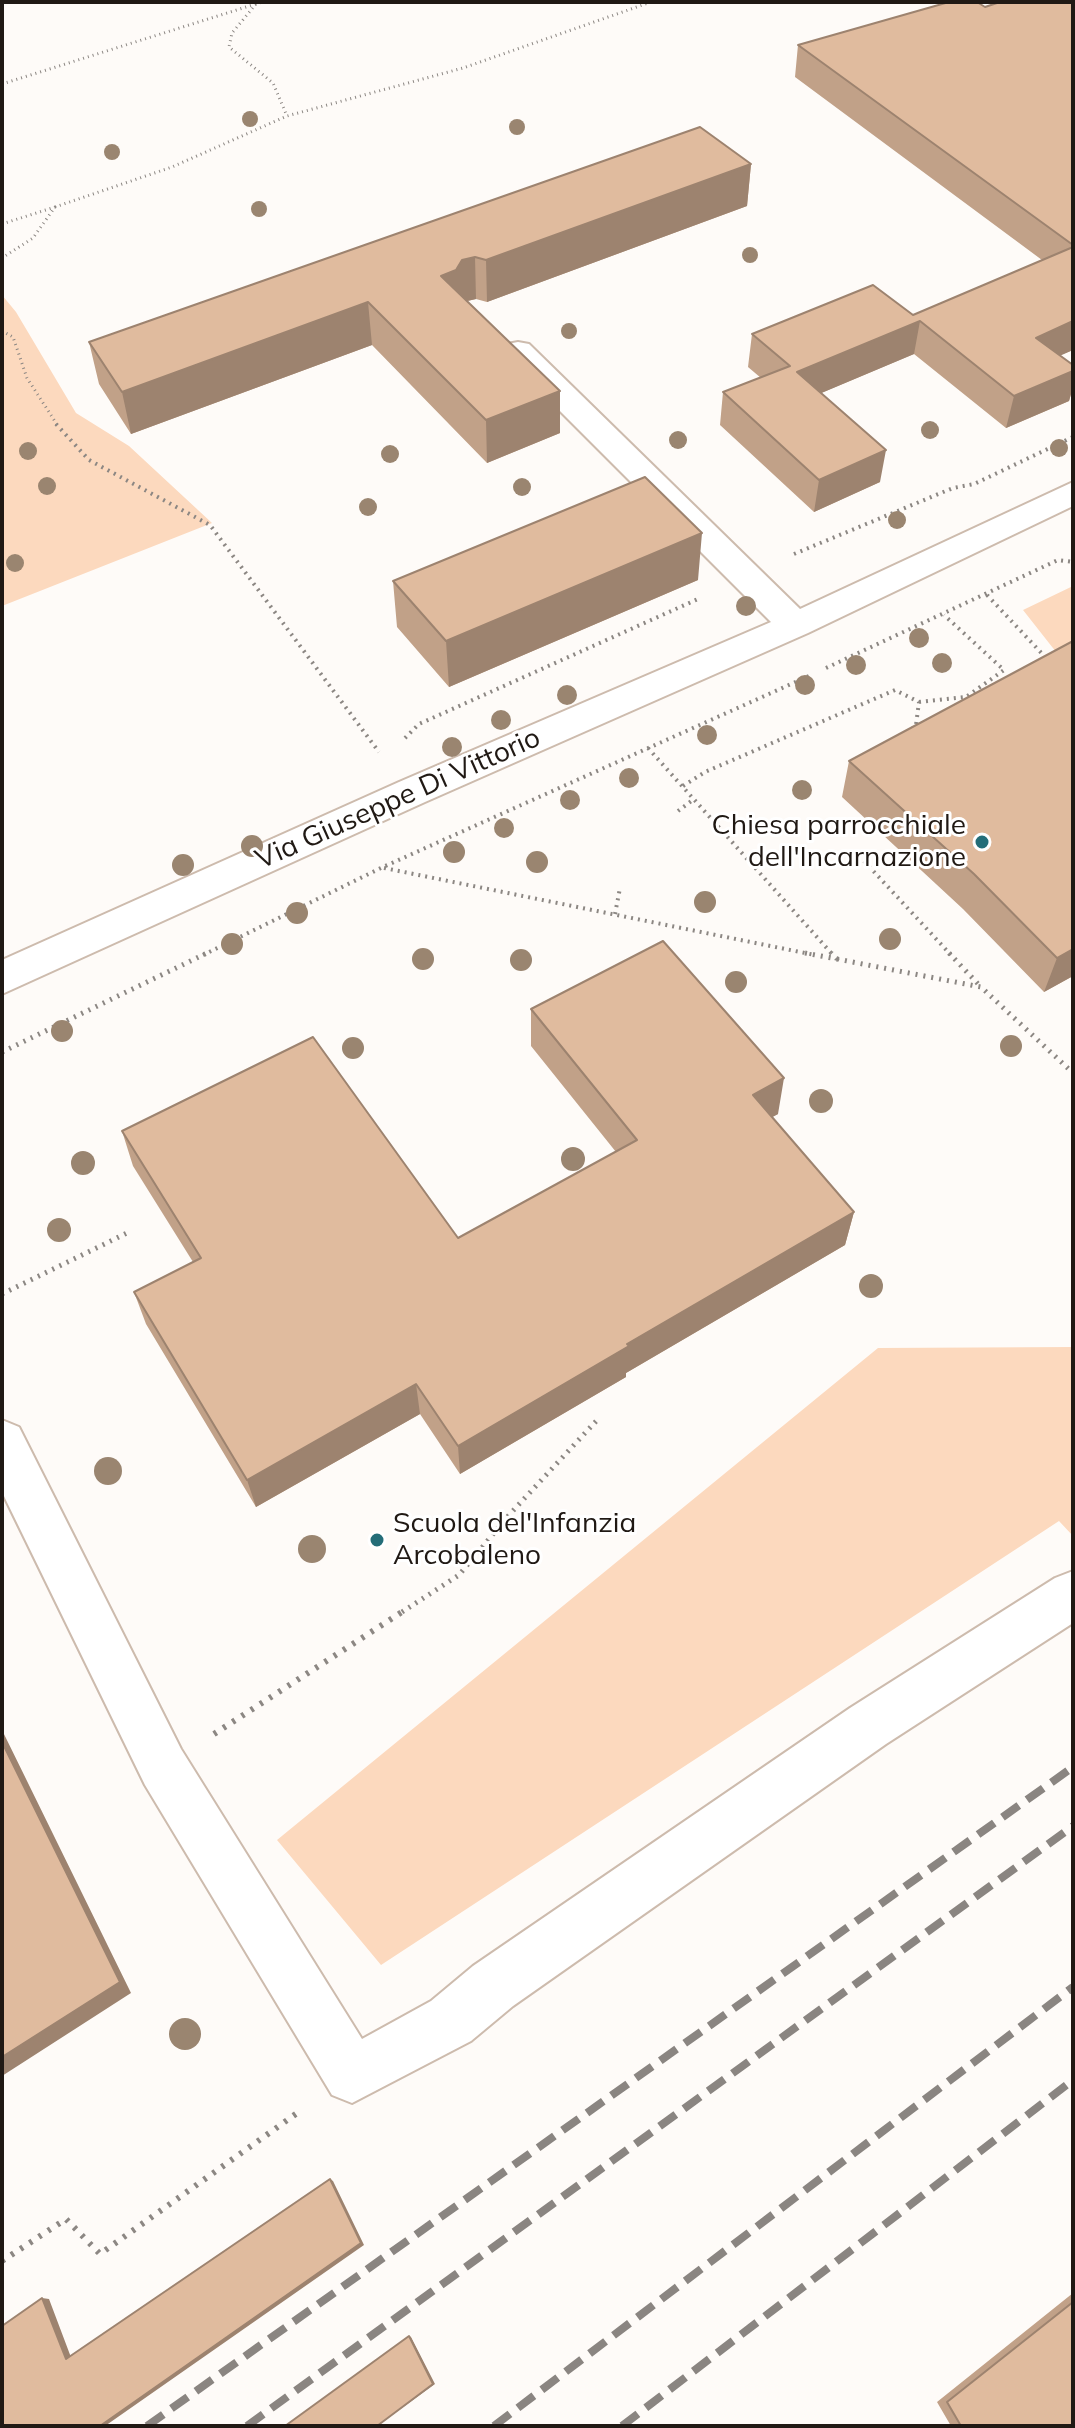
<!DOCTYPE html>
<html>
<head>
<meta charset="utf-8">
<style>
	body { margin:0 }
	#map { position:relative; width:1075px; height:2428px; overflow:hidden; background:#fefbf8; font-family:Mulish,sans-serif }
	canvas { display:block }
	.frame { position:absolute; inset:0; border:4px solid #201914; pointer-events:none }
</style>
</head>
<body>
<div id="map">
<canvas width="1075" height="2428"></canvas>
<div class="frame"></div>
</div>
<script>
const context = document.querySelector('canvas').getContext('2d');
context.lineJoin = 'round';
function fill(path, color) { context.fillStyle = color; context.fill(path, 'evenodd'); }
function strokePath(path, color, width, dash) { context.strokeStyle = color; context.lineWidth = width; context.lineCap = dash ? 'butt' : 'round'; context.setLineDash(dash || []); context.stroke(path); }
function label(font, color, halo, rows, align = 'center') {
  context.font = font + ' Mulish,sans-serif'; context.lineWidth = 6; context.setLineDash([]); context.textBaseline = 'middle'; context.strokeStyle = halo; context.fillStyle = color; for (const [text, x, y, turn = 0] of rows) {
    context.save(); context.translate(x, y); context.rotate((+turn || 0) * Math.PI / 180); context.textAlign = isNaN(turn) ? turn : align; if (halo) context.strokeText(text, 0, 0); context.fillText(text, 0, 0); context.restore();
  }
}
const green = new Path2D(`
	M2,295L16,312L76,413L129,446L212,523L2,606Z
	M1073,586V658L1060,657L1023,610Z
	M1073,1347V1536L1059,1521L381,1965L277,1840L878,1348Z`);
const pathFar3 = new Path2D(`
	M256,4L232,33L229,47L273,83L287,116
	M2,84L262,2
	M55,207L172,167L287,116L463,68L651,2
	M2,224L55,207L33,238L2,258
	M2,331L13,337L27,378L58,426`);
const pathFar2 = new Path2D(`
	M56,424L89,460L210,525L379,752
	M794,554L953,488L974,484L1073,437
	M987,595L1048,660
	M826,668L1058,560L1073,562
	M919,702L966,697L1004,670L944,615
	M405,738L419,724L698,599
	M648,748L833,955
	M683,786L705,772L895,690L919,702L916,725L911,730
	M678,811L694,799
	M864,861L951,955
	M384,868L815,955
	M615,914L620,888
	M203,955L383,867L809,676`);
const pathFar1 = new Path2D(`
	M805,953L837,959L831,953
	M949,953L980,986
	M837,959L981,987L1073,1073
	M2,1052L207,953
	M2,1294L127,1233
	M402,1612L459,1575L509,1515L599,1418`);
const path = new Path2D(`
	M214,1734L405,1610
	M2,2261L66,2219L100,2254L300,2111`);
const street = new Path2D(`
	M518,342L529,344L800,609L1073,482V506L808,633L425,802L2,994V960L399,782L771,622L507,358L502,351L507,344Z
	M2,1420L19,1427L181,1749L362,2039L431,2001L473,1966L850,1708L1055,1578L1073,1571V1623L886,1744L513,2006L471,2041L352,2103L332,2095L145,1785L2,1492Z`);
const rail = new Path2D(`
	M147,2426L1073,1767
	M247,2426L1073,1826
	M494,2426L1073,1987
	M622,2426L1073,2080`);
const trees = [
	[250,119,8],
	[517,127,8],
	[112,152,8],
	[259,209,8],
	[750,255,8],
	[569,331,8],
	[930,430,9],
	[678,440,9],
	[1059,448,9],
	[28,451,9],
	[390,454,9],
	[47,486,9],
	[522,487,9],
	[368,507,9],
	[897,520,9],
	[15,563,9],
	[746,606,10],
	[919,638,10],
	[942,663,10],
	[856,665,10],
	[805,685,10],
	[567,695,10],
	[501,720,10],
	[707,735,10],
	[452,747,10],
	[629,778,10],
	[802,790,10],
	[570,800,10],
	[504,828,10],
	[252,846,11],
	[454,852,11],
	[537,862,11],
	[183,865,11],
	[705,902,11],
	[297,913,11],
	[890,939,11],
	[232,944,11],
	[423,959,11],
	[521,960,11],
	[736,982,11],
	[62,1031,11],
	[1011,1046,11],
	[353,1048,11],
	[821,1101,12],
	[573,1159,12],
	[83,1163,12],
	[59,1230,12],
	[871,1286,12],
	[108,1471,14],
	[312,1549,14],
	[185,2034,16]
];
const wall = new Path2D(`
	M1073,2V350L1060,355L1073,365V387L1069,401L1006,428L914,354L821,393L880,482L814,512L720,425L723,392L761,378L748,367L752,334L913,315L1042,260L795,77L798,45L985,7Z
	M751,164L747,206L487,302L476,299L467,301L560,433L487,463L372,345L131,434L99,384L89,342Z
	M698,580L449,687L397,627L393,581Z
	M1073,641V976L1044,992L963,909L842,797L849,761Z
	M531,1009L778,1114L772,1117L854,1212L845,1245L626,1373V1377L460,1474L420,1414L256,1507L146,1324L134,1292L193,1262L133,1166L122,1131L458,1238L616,1152L531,1046Z
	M1073,2293V2426H951L937,2402Z`);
const shadedWall = new Path2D(`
	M751,164L747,206L487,302L486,260Z
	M475,257L476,299L463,302L441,276L462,260Z
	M368,302L372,345L131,434L122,392Z
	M920,321L914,354L793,405L797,372Z
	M1073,321V350L1028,370L1036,338Z
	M1073,371V387L1069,401L1006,428L1014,396Z
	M560,391V433L487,463L486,420Z
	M886,450L880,482L814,512L819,480Z
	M702,533L698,580L449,687L446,641Z
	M1073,949V976L1044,992L1057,958Z
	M784,1078L778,1114L747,1131L753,1095Z
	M854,1212L845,1245L626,1373V1377L460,1474L458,1446L627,1344Z
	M416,1384L420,1414L256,1507L247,1480Z
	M2,1730L131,1993L2,2076Z
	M330,2179L333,2181L364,2245L105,2426H100Z
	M42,2298L49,2299L72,2360L66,2359Z
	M409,2336L411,2337L435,2384L377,2426Z`);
const building = new Path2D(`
	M949,2H977L985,7L1000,2H1073V245L798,45Z
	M700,127L751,164L486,260L475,257L462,260L456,270L441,276L560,391L486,420L368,302L122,392L89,342Z
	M1073,247V321L1036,338L1073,365V371L1014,396L920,321L797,372L886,450L819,480L723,392L790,366L752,334L873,285L913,315Z
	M645,477L702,533L446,641L393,581Z
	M1073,641V949L1057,958L974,874L849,761Z
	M663,941L784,1078L753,1095L854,1212L627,1344L629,1346L458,1446L416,1384L247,1480L134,1292L201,1258L122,1131L313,1037L458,1238L637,1140L531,1009Z
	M2,1742L120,1982L2,2057Z
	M330,2179L361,2243L100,2426H2V2326L42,2298L66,2359Z
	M1073,2302V2426H961L947,2402Z
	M409,2336L433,2384L377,2426H285Z`);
const markers = [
	[982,842,8,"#246d78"],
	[377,1540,8,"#246d78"]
];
const streetNames = [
	["Via Giuseppe Di Vittorio",398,799,-24]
];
const poiNames = [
	["Chiesa parrocchiale",966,826],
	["dell'Incarnazione",966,858],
	["Scuola del'Infanzia",393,1524,"left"],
	["Arcobaleno",393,1556,"left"]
];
fill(green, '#fcd9be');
strokePath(street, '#cdbbad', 4);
strokePath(pathFar3, '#8c8783', 3, [1, 4]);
strokePath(pathFar2, '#8c8783', 4, [2, 5]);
strokePath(pathFar1, '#8c8783', 5, [2, 6]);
strokePath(path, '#8c8783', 6, [3, 8]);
fill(street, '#fff');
strokePath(rail, '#8a8581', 8, [20, 10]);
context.fillStyle = '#9a8570';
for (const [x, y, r] of trees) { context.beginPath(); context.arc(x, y, r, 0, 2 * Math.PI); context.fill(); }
fill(wall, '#c1a188');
fill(shadedWall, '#9d836f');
fill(building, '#e0bb9e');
strokePath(building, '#9d836f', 2);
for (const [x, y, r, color] of markers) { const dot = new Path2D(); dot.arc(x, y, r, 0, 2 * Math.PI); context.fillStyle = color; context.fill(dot); strokePath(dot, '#fff', 3); }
label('28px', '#201914', '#fff', streetNames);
label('28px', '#201914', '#fff', poiNames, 'right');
</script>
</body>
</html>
